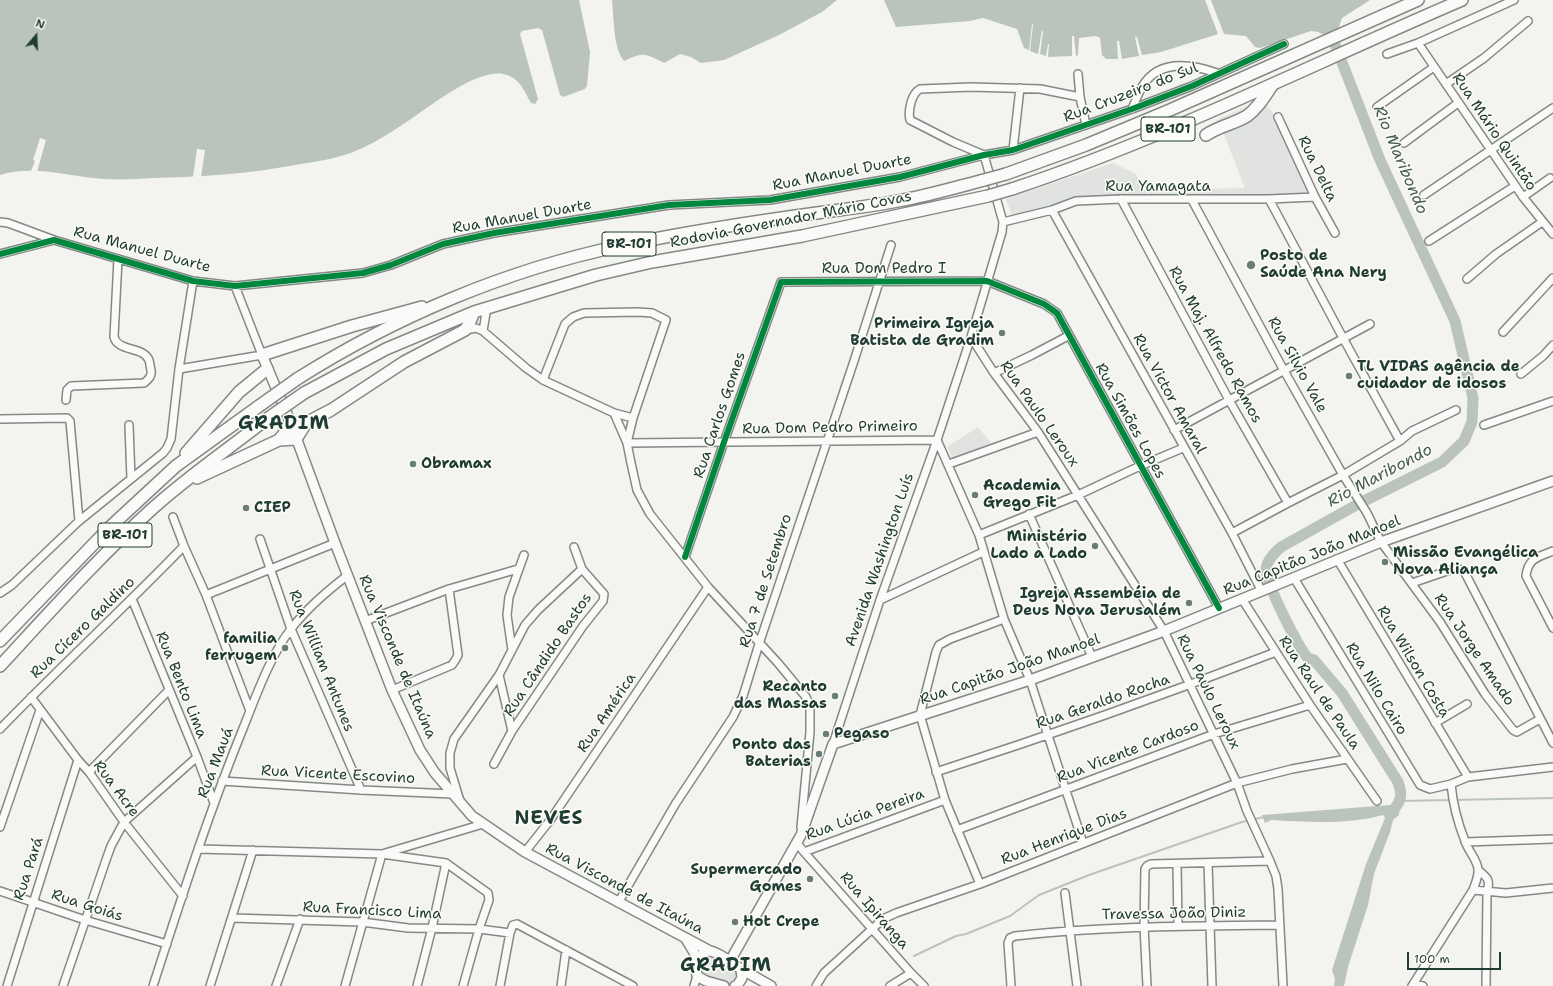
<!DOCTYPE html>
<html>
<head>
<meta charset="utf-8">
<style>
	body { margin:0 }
	#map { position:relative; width:1553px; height:986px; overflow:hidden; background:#f3f3f0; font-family:"Shantell Sans",sans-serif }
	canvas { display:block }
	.north { position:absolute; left:16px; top:16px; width:40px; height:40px; -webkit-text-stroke:3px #fdfcf7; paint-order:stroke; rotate:19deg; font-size:11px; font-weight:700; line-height:16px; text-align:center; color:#1f3d34 }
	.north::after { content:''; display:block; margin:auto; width:14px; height:18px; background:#1f3d34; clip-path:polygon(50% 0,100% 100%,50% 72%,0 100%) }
	.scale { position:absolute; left:1407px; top:952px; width:94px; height:18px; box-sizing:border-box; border:2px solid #1f3d34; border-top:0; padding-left:5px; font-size:12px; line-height:14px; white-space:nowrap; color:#1f3d34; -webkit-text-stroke:3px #fdfcf7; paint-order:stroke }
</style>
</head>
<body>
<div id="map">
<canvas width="1553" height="986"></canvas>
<div class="north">N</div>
<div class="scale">100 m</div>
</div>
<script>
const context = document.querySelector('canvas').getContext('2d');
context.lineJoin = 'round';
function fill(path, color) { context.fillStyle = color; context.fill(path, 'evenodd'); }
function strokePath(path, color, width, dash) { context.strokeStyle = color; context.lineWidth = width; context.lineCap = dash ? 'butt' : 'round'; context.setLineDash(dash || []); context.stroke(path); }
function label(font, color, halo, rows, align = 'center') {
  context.font = font + ' "Shantell Sans",sans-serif'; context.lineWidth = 3; context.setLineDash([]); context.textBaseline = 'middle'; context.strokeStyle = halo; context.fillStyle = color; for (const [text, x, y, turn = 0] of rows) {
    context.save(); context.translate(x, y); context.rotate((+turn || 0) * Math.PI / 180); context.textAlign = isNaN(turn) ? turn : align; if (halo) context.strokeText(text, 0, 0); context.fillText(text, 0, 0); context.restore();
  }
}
const green = new Path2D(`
	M1261,100C1285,121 1297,163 1310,193L1182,198L1085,196L1013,218L1006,199L1113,163L1136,174L1144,190L1245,188L1218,119Z
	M978,427L991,443L953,459L947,447Z
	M711,956L740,972L737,985L724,986L701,975C701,966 703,962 711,956Z`);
const water = new Path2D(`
	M0,0H579L590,52L587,86L585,89L563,97L560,95L542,30L538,28L522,31L520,34L538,99L535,104L531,103C524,90 519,77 503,74C473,69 424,112 399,127C384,137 368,146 351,153C333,159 314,162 295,165C248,174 201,177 153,178C137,179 121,180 105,179C71,177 33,164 0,175Z
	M612,0H837L822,12L779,35L724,60L701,63L691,57L680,54L664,63C644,53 644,52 624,61C613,48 614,17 612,0Z
	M884,0H1205L1218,34L1161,52L1142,55L1137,37H1135L1139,56L1122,59L1119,41H1117L1118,59H1106L1102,55L1100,38L1096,36L1079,38L1078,55L1076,56L1074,36H1072V56L1048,57L1049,44H1048L1046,56L1040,54L1043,32L1042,30L1038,54L1030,51L1033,24H1032L1029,50L1024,48L1017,29L983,18L970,21L896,27Z
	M1211,0H1370L1342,18L1338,30L1326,36L1318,32L1311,31L1260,48L1255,47L1246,36L1224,34Z
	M1390,805L1399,812V815L1393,820L1390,832L1374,874L1368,905L1348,967L1344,986H1335V979L1332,970L1366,864L1385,818L1383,815C1347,825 1308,822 1271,820L1265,823L1262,815Z`);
const pier = new Path2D(`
	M40,138L46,140L37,172L31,171L35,161L33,160Z
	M197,149L205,150L201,177H193Z`);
const stream = new Path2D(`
	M1400,801L1553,798
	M914,956L956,936L966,934L1010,916L1039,895L1089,875L1242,822L1264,817
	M1335,986L1336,977`);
const river = new Path2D(`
	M1331,34L1380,160L1455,321L1473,398L1472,422L1464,441L1442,462L1360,503L1281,547C1274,553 1267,560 1266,569C1264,580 1300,651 1308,658C1310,659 1312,659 1314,660L1342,693L1398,782C1402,793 1402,799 1395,808`);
const minor = new Path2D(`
	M1418,43L1523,197L1553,234
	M1387,54L1418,43L1514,0
	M1078,74L1080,97L1086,125
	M1446,84L1484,58L1528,21
	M1377,107L1434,67
	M1132,109C1135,102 1138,94 1142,87C1158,59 1191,64 1217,73
	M1278,117L1315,197L1335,233
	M1404,143L1458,103
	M1013,150L1020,88
	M984,155L953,142L910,120C908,111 911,94 920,89L971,87L1040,89L1080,97
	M1424,195L1553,108
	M1523,197L1550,178
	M1121,199L1229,400L1288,503
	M1269,199L1343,338L1400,441
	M1192,200L1282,367L1343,475L1367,513L1381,542L1440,622L1485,694L1513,730L1517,732L1540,719
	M1052,210L1232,533L1261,590
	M0,222L8,223L54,240
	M1003,222L1052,210L1076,201L1121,199H1269L1315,197
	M1429,241L1515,186
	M0,254L54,240L193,281L235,286L363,273L391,265L443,244L494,233L669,205L770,200L900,177L984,155L1013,150L1132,109L1192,86L1284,44
	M1467,279L1496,254L1542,222
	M465,330L476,328L483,331L526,368L543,380L614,413L633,418L627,443L631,463L637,490L650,514L708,587L778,663L806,697L810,706V732L801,827
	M483,331L487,307
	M1503,332L1553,278
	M971,337L994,373L1038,432L1164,631L1237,783L1247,811L1270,861L1276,876L1278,889L1283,986
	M179,369L262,355L235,286
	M994,373L1032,355L1068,336
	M1521,374L1543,356L1553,345
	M543,380L565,324L573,317L584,313L638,312L652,313L666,320L633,418
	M66,400L67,390L71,386L144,383C149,379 152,376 151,370C150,367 150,363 149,360C143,346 118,352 114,337L118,259
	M614,413L627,443L937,440L979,535L1004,619L1030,680L1083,843
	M0,419L67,418L70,421L79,521
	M129,425L131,479
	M1484,425L1553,401
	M1174,430L1370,324
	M949,464L1038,432
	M1029,514L1092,657
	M173,517L184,546L206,595L250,711
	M1232,533L1288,503L1343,475L1400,441L1412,431L1456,410
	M979,535L1078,495L1140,466L1183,448
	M260,539L291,629L361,790
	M574,547L582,569
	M1553,551C1538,557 1528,558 1526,576L1553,628
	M685,557L724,442L781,282L987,281L1044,304L1057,313L1219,608
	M1337,559L1468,777
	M1294,578L1420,785L1430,789L1451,784L1468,777L1553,767
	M1412,583L1456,568L1464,571L1553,743
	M0,593L12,585L79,521L163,453L167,448L171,439L179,369L193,281
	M206,595L335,543
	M132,599L197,757L214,803
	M1242,599L1310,705L1377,801
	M880,600L983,552
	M365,621L449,589L518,569
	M512,650L507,615L509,597L524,555
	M499,675L512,731
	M392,690L452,665L456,659L458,655L449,589
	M31,697L78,760L89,772L124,822L183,896
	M1435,723L1467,704
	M0,729C60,667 124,608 184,546
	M833,744L880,600L937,440L971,337L1002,232L1003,222L984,155
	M89,772L169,690
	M936,772C1051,735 1164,695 1276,652
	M222,781L361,790L453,794
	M460,801L450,768V753L454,739L499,675L525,625L538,610L582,569L604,594L603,601L583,626L512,731L494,764
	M0,827L40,710
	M957,830L1214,734L1310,705
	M1465,842L1553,839
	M797,843L804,852L945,800
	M198,849L382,854L483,824
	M525,852L551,819L708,587
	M804,852L911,973L924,986
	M1208,863L1212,986
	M1177,864L1178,926
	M1478,870C1487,877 1491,880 1487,892L1486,986
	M980,884L945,800L920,715L936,652L939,645L950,639L1004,619
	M1473,890L1506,893L1553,888
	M0,891L85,920L167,944
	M1065,893L1077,986
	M618,903L676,803L733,717L743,696L759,644L854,361L891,245
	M232,918L362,922L408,928L479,929L510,933
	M1414,983L1423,986
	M7,986L78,760
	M63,986L106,860L111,846L124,822L197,757
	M153,986C181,899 209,812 244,726C256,696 271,654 291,629C307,608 327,591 348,575
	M210,986L253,850
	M276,986L300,919
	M345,986L382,854L446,863L488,893L489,900L479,929L463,986
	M417,986L432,928L446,863
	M500,986L510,933L513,925L517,924L633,986
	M561,986L566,950
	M694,986L697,976
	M816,986L824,973L883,919L896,913L980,884L1237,783L1292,769L1347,759
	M890,986L911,973
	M1011,986L1008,943L1010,938L1015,936C1103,926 1191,926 1280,925
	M1147,986L1144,926L1145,869L1147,866L1151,864L1270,861
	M1412,986L1473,890C1475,884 1479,876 1478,869C1477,859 1468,851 1465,841C1457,821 1453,805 1451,784`);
const major = new Path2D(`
	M262,355L290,421L335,543L392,690L420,750L435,773L472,816L525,852L710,951
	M686,939L695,954L696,963
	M730,961L801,835L833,744L1030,680L1164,631L1381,542L1553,481
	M741,969L771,986
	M724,986L706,981L697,976C696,970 696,963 699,958C701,955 705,951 710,951C718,952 734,964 741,969L742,978L737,986H735`);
const highway = new Path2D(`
	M1206,135C1219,126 1234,124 1247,116C1258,108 1265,96 1273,84
	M1006,174L1086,145L1170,110L1418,0
	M1012,189C1166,138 1312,64 1462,0
	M262,355L352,326L422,307
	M297,379C395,317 506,270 620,246C685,232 751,222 817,213C845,209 874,206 903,200C930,195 957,187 984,180
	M304,393L386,349L474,312L596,275L652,262L802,236L988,196
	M279,440L287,430L290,421L298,424L306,423
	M186,453L239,392L267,369
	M197,478L279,440L296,439L306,423L331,410L404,362L465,330L469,324L474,312
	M0,641L109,528L176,466L259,406
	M0,666C49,613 98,558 152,509C187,477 227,450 264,421`);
const highwayBridge = new Path2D(`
	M984,180L1006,174
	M988,196L1012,189
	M259,406L297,379
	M264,421L304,393`);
const cycleway = new Path2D(`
	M0,254L54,240L193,281L235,286L363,273L391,265L443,244L494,233L669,205L770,200L900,177L984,155L1013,150L1132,109L1192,86L1284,44
	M685,557L724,442L781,282L987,281L1044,304L1057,313L1219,608`);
const markers = [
	[1251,265,5,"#697d76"],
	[1002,333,4,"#697d76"],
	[1349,376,4,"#697d76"],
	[413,464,4,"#697d76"],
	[975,495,4,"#697d76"],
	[246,508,4,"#697d76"],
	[1095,546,4,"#697d76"],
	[1385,562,4,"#697d76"],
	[1189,603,4,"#697d76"],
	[285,648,4,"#697d76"],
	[835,696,4,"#697d76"],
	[826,734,4,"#697d76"],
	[819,754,4,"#697d76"],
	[810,879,4,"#697d76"],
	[735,922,4,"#697d76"]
];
const shields = [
	[1168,129,54],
	[629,244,54],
	[125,535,54]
];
const shieldNames = [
	["BR-101",1168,129],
	["BR-101",629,244],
	["BR-101",125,535]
];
const streetNames = [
	["Rua Cruzeiro do Sul",1131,93,-21],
	["Rua Mário Quintão",1494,132,56],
	["Rua Delta",1317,169,64],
	["Rua Manuel Duarte",842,173,-11],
	["Rua Yamagata",1158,187],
	["Rua Manuel Duarte",522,217,-10],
	["Rodovia Governador Mário Covas",791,220,-11],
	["Rua Manuel Duarte",142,250,15],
	["Rua Dom Pedro I",884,269],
	["Rua Maj. Alfredo Ramos",1215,345,61],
	["Rua Silvio Vale",1297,365,61],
	["Rua Victor Amaral",1169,394,61],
	["Rua Paulo Leroux",1039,414,55],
	["Rua Carlos Gomes",720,415,-71],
	["Rua Simões Lopes",1130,421,61],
	["Rua Dom Pedro Primeiro",830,428,-1],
	["Rua Capitão João Manoel",1312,556,-22],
	["Avenida Washington Luís",880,560,-71],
	["Rua 7 de Setembro",766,581,-72],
	["Rua Cícero Galdino",83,628,-44],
	["Rua Jorge Amado",1474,650,56],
	["Rua Cândido Bastos",548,655,-56],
	["Rua Visconde de Itaúna",397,657,67],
	["Rua William Antunes",321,661,68],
	["Rua Wilson Costa",1413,662,59],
	["Rua Capitão João Manoel",1010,670,-19],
	["Rua Bento Lima",181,685,68],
	["Rua Nilo Cairo",1376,689,59],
	["Rua Paulo Leroux",1208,692,64],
	["Rua Raul de Paula",1319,693,56],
	["Rua Geraldo Rocha",1103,702,-19],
	["Rua América",607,713,-56],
	["Rua Vicente Cardoso",1128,752,-21],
	["Rua Mauá",216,763,-69],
	["Rua Vicente Escovino",338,775,3],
	["Rua Acre",116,789,53],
	["Rua Lúcia Pereira",865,815,-20],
	["Rua Henrique Dias",1064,837,-21],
	["Rua Pará",29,869,-72],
	["Rua Visconde de Itaúna",624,889,28],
	["Rua Goiás",87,906,18],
	["Rua Francisco Lima",372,911,3],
	["Rua Ipiranga",874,911,49],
	["Travessa João Diniz",1174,914,-1]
];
const poiNames = [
	["Posto de",1260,256],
	["Saúde Ana Nery",1260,273],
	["Primeira Igreja",994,324,"right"],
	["Batista de Gradim",994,341,"right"],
	["TL VIDAS agência de",1357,367],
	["cuidador de idosos",1357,384],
	["Obramax",421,464],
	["Academia",983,486],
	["Grego Fit",983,503],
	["CIEP",254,508],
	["Ministério",1087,537,"right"],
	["Lado a Lado",1087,554,"right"],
	["Missão Evangélica",1393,553],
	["Nova Aliança",1393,570],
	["Igreja Assembéia de",1181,594,"right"],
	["Deus Nova Jerusalém",1181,611,"right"],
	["familia",277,639,"right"],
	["ferrugem",277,656,"right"],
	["Recanto",827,687,"right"],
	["das Massas",827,704,"right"],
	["Pegaso",834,734],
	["Ponto das",811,745,"right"],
	["Baterias",811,762,"right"],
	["Supermercado",802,870,"right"],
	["Gomes",802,887,"right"],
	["Hot Crepe",743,922]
];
const waterNames = [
	["Rio Maribondo",1400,160,67],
	["Rio Maribondo",1380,476,-28]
];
const districtNames = [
	["GRADIM",284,424],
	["NEVES",549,819],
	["GRADIM",726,966]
];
fill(green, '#e0e3df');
fill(water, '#bbc3bd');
fill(pier, '#f3f3f0');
strokePath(stream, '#bbc3bd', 2);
strokePath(river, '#bbc3bd', 11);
strokePath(minor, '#848986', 10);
strokePath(major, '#848986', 12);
strokePath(highway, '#848986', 14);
strokePath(minor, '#fafaf8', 7);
strokePath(major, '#fafaf8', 9);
strokePath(highway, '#fafaf8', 11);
strokePath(highwayBridge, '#848986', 14, []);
strokePath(highwayBridge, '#fafaf8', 11);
strokePath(cycleway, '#00873e', 6);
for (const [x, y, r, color] of markers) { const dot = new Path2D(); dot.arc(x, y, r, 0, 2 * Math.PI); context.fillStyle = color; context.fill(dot); strokePath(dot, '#fdfcf7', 1.5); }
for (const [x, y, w] of shields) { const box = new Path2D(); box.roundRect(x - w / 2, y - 12, w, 24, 3); context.fillStyle = '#fdfcf7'; context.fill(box); strokePath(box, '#1f3d34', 1); }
label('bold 14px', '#1f3d34', null, shieldNames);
label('15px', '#1f3d34', '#fdfcf7', streetNames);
label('bold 15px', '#1f3d34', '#fdfcf7', poiNames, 'left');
label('italic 16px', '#475f56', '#fdfcf7', waterNames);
context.letterSpacing = '1px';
label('bold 19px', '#1f3d34', '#fdfcf7', districtNames);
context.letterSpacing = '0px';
</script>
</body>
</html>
